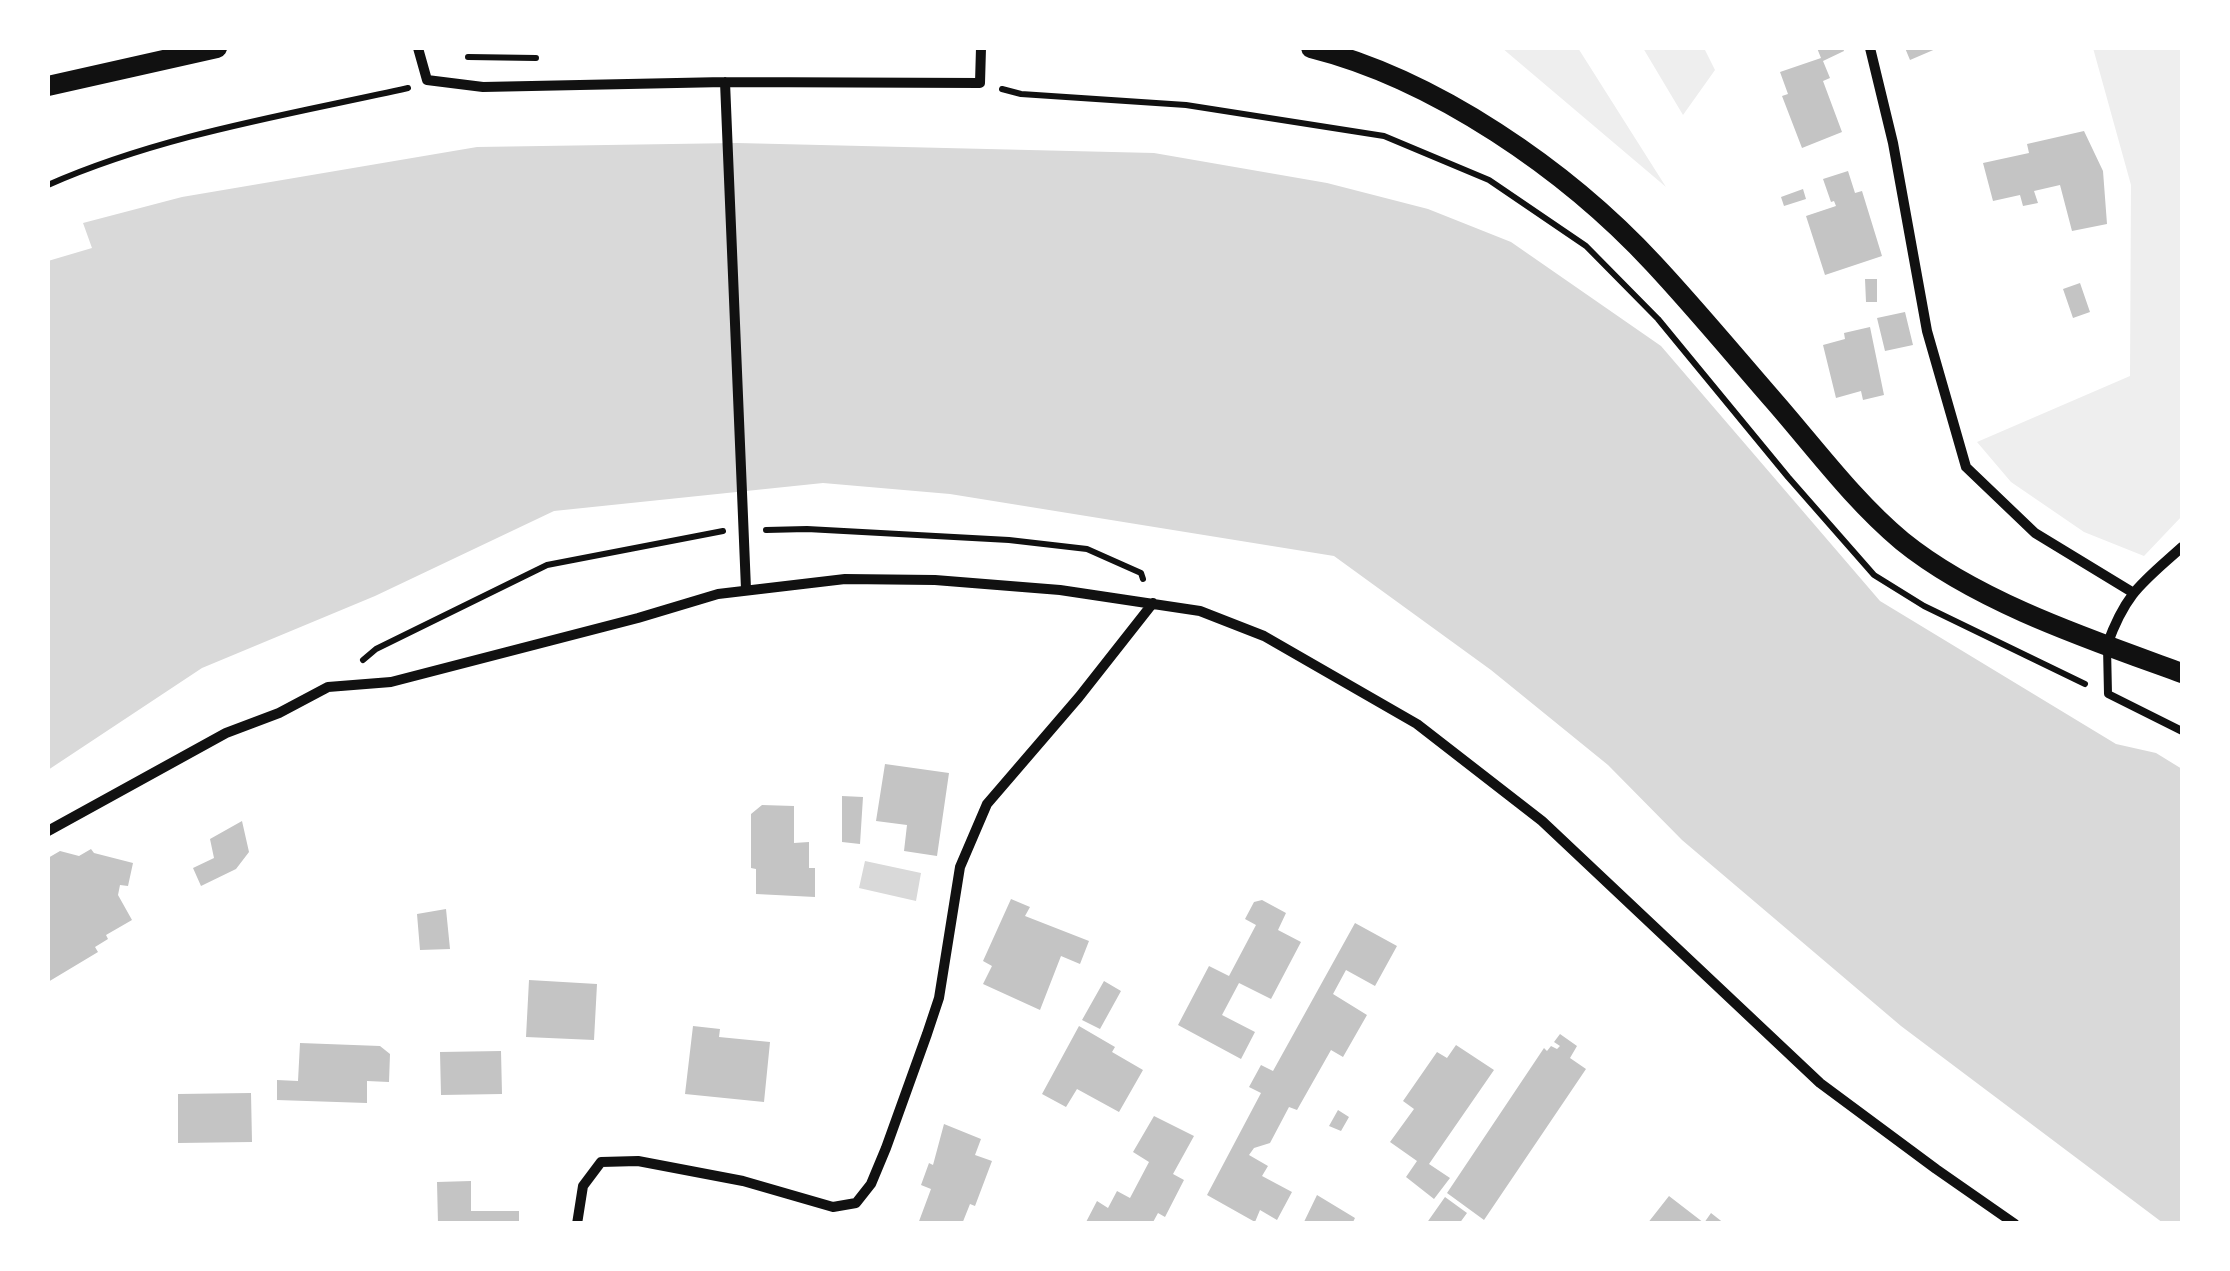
<!DOCTYPE html>
<html>
<head>
<meta charset="utf-8">
<style>
	body { margin:0 }
	#map { position:relative; width:2230px; height:1271px; overflow:hidden; background:#fff; font-family:"Sofia Sans Condensed",sans-serif }
	canvas { display:block }
	.frame { position:absolute; inset:0; border:50px solid #fff; pointer-events:none }
</style>
</head>
<body>
<div id="map">
<canvas width="2230" height="1271"></canvas>
<div class="frame"></div>
</div>
<script>
const context = document.querySelector('canvas').getContext('2d');
context.lineJoin = 'round';
function fill(path, color) { context.fillStyle = color; context.fill(path, 'evenodd'); }
function strokePath(path, color, width, dash) { context.strokeStyle = color; context.lineWidth = width; context.lineCap = dash ? 'butt' : 'round'; context.setLineDash(dash || []); context.stroke(path); }
const green = new Path2D(`
	M1502,48H1578L1666,187Z
	M1643,48H1704L1715,70L1683,115Z
	M2093,48H2182V516L2144,556L2084,532L2011,482L1977,442L2130,376L2131,185Z`);
const water = new Path2D(`
	M737,143L1154,153L1327,183L1428,209L1511,242L1661,346L1880,601L2116,744L2156,753L2182,769V1223H2163L1901,1026L1682,840L1608,765L1491,670L1334,556L950,494L823,483L554,511L375,596L202,668L48,770V261L92,248L83,223L182,197L477,147Z
	M865,861L921,873L916,901L859,888Z`);
const building = new Path2D(`
	M1817,48H1843L1844,51L1823,61L1830,78L1823,81L1842,132L1802,148L1782,96L1788,94L1780,72L1821,58Z
	M1905,48H1938L1910,60Z
	M2084,131L2103,171L2107,224L2072,231L2060,185L2034,191L2038,203L2023,206L2020,195L1993,201L1983,163L2029,153L2027,144Z
	M1848,171L1855,193L1862,191L1882,256L1825,275L1806,216L1836,206L1834,201L1831,202L1823,179Z
	M1803,189L1806,199L1784,206L1781,197Z
	M1865,279H1877V302H1866Z
	M2080,283L2090,312L2073,318L2063,289Z
	M1905,312L1913,345L1885,351L1877,318Z
	M1870,327L1884,395L1863,400L1861,391L1836,398L1823,345L1845,339L1844,333Z
	M885,764L949,773L937,856L904,851L907,825L876,821Z
	M842,796L863,797L860,844L842,842Z
	M762,805L794,806V843L809,842V868H815V897L756,894V869L751,868V814Z
	M242,821L249,852L236,869L201,886L193,868L214,858L210,839Z
	M91,849L94,853L133,863L128,886L120,885L118,895L132,920L106,935L108,939L95,947L98,952L48,982V858L60,851L79,856Z
	M1011,899L1030,907L1025,916L1089,941L1080,964L1061,956L1040,1010L983,984L992,966L983,961Z
	M1262,900L1286,913L1278,930L1301,942L1271,999L1239,983L1222,1015L1255,1032L1241,1059L1178,1025L1209,966L1229,976L1256,925L1245,919L1254,902Z
	M446,909L450,949L420,950L417,914Z
	M1355,923L1397,946L1375,986L1346,970L1333,994L1367,1015L1343,1057L1331,1050L1297,1110L1289,1107L1270,1143L1254,1148L1249,1155L1268,1166L1262,1176L1292,1192L1277,1220L1260,1210L1255,1222L1207,1195L1261,1093L1249,1087L1261,1065L1273,1071Z
	M529,980L597,984L594,1040L526,1037Z
	M1104,981L1121,991L1100,1029L1082,1020Z
	M693,1026L720,1029L719,1037L770,1042L764,1102L685,1094Z
	M1079,1026L1115,1047L1112,1052L1143,1070L1119,1112L1077,1089L1066,1107L1042,1094Z
	M1560,1034L1577,1046L1570,1058L1586,1069L1484,1220L1447,1193L1544,1048L1547,1051L1551,1046L1557,1049L1560,1046L1554,1042Z
	M300,1043L380,1046L390,1054L389,1082L367,1081V1103L277,1100V1080L298,1081Z
	M1456,1045L1494,1070L1429,1164L1450,1178L1434,1199L1406,1177L1417,1161L1390,1142L1414,1109L1403,1101L1437,1052L1447,1058Z
	M501,1051L502,1094L441,1095L440,1052Z
	M251,1093L252,1142L178,1143V1094Z
	M1338,1110L1349,1117L1341,1131L1329,1126Z
	M1154,1116L1194,1136L1173,1174L1184,1180L1165,1217L1158,1213L1152,1224H1085L1097,1201L1108,1208L1117,1191L1130,1198L1149,1162L1133,1152Z
	M944,1124L981,1139L975,1155L992,1161L975,1206L970,1204L962,1224H918L931,1189L921,1185L929,1163L933,1165Z
	M471,1181V1211H519V1224H438L437,1182Z
	M1317,1195L1355,1218L1352,1224H1303Z
	M1669,1196L1704,1223L1711,1213L1725,1224H1647Z
	M1445,1197L1467,1213L1459,1224H1426Z`);
const path = new Path2D(`
	M468,57L536,58
	M1002,89L1021,94L1186,105L1384,136L1489,180L1586,246L1658,319L1788,477L1874,575L1924,606L2085,684
	M48,185C161,135 287,115 408,88
	M766,530L807,529L1009,540L1087,549L1141,573L1143,579
	M363,660L376,649L547,565L723,531`);
const service = new Path2D(`
	M2107,647L2108,694L2182,731`);
const minor = new Path2D(`
	M418,48L427,80L483,87L725,82L980,83L981,48
	M1870,48L1893,143L1927,331L1966,467L2035,533L2132,592
	M725,82L746,589
	M2107,645C2126,592 2142,583 2182,547
	M48,831L226,733L279,713L328,687L391,682L638,618L718,594L845,579L935,580L1060,590L1200,611L1264,636L1417,724L1542,821L1820,1083L1936,1169L2015,1224
	M577,1224L583,1186L601,1162L638,1161L743,1181L833,1207L856,1203L871,1184L886,1148L927,1034L939,998L960,867L987,804L1079,697L1153,603`);
const secondary = new Path2D(`
	M1311,48C1435,79 1567,170 1654,264C1695,308 1734,355 1774,401C1815,448 1854,501 1902,541C1977,602 2091,640 2182,673
	M48,86L217,48`);
fill(green, '#eee');
fill(water, '#d9d9d9');
fill(building, '#c4c4c4');
strokePath(path, '#111', 6);
strokePath(service, '#111', 8);
strokePath(minor, '#111', 10);
strokePath(secondary, '#111', 20);
</script>
</body>
</html>
